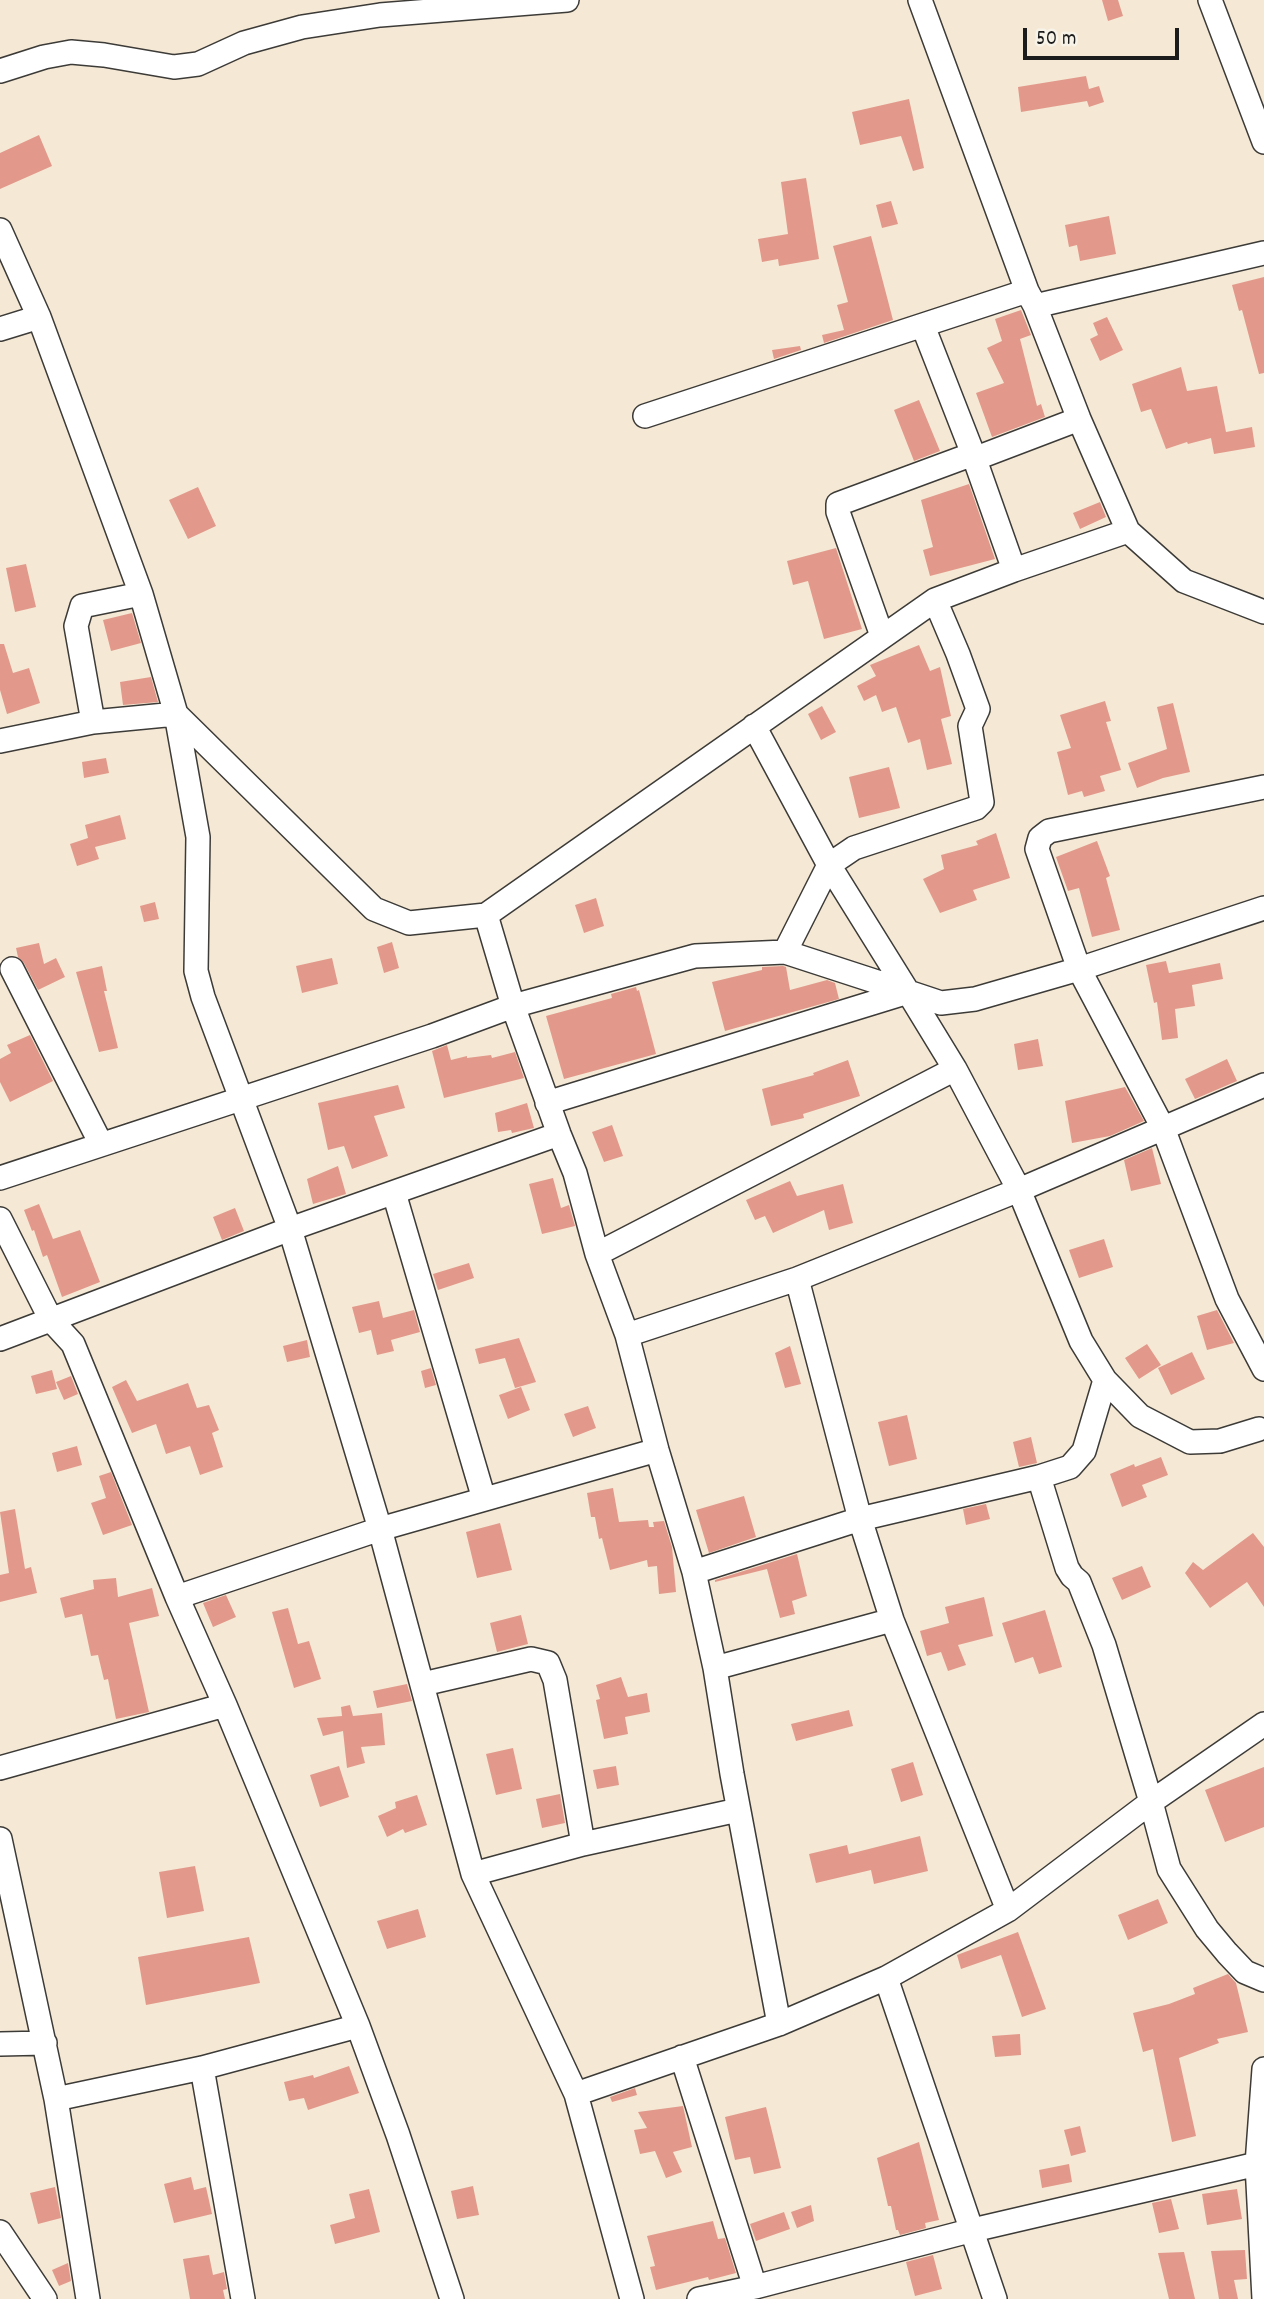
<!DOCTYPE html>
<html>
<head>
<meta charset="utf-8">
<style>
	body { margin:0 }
	#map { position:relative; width:1264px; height:2299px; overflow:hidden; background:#f5e9d5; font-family:Dekko,sans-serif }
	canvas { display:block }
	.scale { position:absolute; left:1023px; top:28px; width:156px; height:32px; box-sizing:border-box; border:4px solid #1c1c1c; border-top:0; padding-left:9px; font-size:21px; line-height:24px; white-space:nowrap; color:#1c1c1c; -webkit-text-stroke:5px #f7f3e8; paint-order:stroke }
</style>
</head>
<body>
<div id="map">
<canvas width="1264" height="2299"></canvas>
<div class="scale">50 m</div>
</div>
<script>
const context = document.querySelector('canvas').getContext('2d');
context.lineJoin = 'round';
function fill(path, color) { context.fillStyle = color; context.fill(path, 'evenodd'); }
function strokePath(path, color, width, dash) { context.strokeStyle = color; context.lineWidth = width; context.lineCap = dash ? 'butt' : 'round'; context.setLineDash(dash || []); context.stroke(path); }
const building = new Path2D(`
	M1102,0H1118L1123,16L1108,21Z
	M1086,76L1089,89L1099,86L1104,102L1089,107L1087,101L1021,112L1018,87Z
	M909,99L924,168L913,171L901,136L860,145L852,112Z
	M39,135L52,166L0,189V153Z
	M806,178L819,259L779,266L778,259L762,262L758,239L788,234L781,182Z
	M891,201L898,224L882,228L876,205Z
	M1109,216L1116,254L1080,261L1077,245L1069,247L1065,225Z
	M871,236L893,320L824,343L822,335L844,330L837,305L848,302L833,246Z
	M1264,277V373L1259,374L1242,310L1239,311L1232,285Z
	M1021,310L1031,335L1020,339L1037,406L1041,404L1045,417L992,437L976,393L1004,383L987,348L1002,341L995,319Z
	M1107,317L1123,350L1100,361L1090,339L1098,335L1093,323Z
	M800,346L801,350L774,359L772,350Z
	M1181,367L1187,391L1217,386L1226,432L1252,427L1255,447L1214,454L1211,438L1188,444L1187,442L1166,449L1151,409L1141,412L1132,384Z
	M919,400L940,451L914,461L894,410Z
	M969,484L995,559L930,576L923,550L933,547L921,500Z
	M198,487L216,526L188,539L169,500Z
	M1100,502L1106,517L1080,529L1073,513Z
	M836,548L862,629L824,639L808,581L793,585L787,561Z
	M26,564L36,607L15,612L6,568Z
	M132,613L141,643L111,651L103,620Z
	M0,644H4L13,673L29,668L40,703L7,714L0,690Z
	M919,645L930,671L940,667L951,716L941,719L952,764L927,770L920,739L908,743L896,707L882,712L876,695L864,701L857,686L876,676L870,665Z
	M151,677L158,702L123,705L120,682Z
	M1105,701L1111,721L1106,722L1121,770L1100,776L1105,791L1084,797L1082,791L1068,795L1057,752L1071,748L1060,715Z
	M1173,703L1190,772L1163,778L1137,788L1128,763L1167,749L1157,707Z
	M822,706L836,732L821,740L808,714Z
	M106,758L109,773L84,778L82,762Z
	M889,767L900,808L859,818L849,777Z
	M120,815L126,839L95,847L99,859L77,866L70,844L88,838L85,825Z
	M996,833L1010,878L973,890L977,900L940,913L923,879L944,869L941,855L978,845L976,841Z
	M1097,841L1110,876L1106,878L1120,930L1092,937L1079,888L1068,891L1056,857Z
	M596,898L604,926L584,933L575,905Z
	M155,902L159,919L144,922L140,906Z
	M392,942L399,968L384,973L377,947Z
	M39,943L44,964L56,958L65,977L38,990L24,963L18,957L16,948Z
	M332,958L338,984L302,993L296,966Z
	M1166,961L1169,973L1220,963L1223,979L1192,985L1195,1006L1175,1009L1178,1038L1162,1040L1157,1002L1154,1003L1146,965Z
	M102,966L107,991H104L118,1048L99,1052L76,972Z
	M783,966L786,967L790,990L827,980L835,983L839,999L725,1031L712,982L762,970V967Z
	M636,987L637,991L639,990L656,1054L564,1079L546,1016L612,998L611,994Z
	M30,1035L53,1081L10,1102L0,1082V1059L11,1053L7,1045Z
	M1038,1039L1043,1066L1018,1070L1014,1044Z
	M447,1045L451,1060L467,1056V1058L491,1055L492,1058L515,1052L524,1078L444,1098L432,1051Z
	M1227,1059L1237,1081L1195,1099L1185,1079Z
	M848,1060L860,1096L803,1114L804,1118L771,1126L762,1089L814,1075L813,1073Z
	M398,1085L405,1108L374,1116L388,1156L352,1169L344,1146L328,1150L318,1103Z
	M1125,1087L1144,1121L1110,1136L1072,1143L1065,1101Z
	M527,1103L534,1128L512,1133L511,1130L498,1132L495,1113Z
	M612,1125L623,1156L604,1162L592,1132Z
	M1152,1148L1161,1184L1131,1191L1124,1160Z
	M338,1166L346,1194L313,1204L307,1179Z
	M553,1178L561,1208L569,1205L575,1226L542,1234L529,1184Z
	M790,1181L797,1196L843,1184L853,1223L829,1230L824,1210L773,1233L765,1216L755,1220L746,1200Z
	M39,1204L53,1239L80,1230L100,1282L62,1297L47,1255L43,1257L34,1230L32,1231L24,1210Z
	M235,1208L244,1231L222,1240L213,1217Z
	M1104,1239L1113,1267L1079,1278L1069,1250Z
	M469,1263L474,1278L438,1290L433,1274Z
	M379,1301L383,1318L414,1310L420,1332L391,1340L394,1351L377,1355L371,1330L359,1333L352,1307Z
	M1217,1310L1234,1343L1207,1350L1197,1316Z
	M519,1338L536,1382L515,1388L505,1358L479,1364L475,1349Z
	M307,1340L310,1357L287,1362L283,1346Z
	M1147,1344L1161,1365L1139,1379L1125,1358Z
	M790,1346L801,1384L785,1388L775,1353Z
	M1192,1352L1205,1379L1171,1395L1158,1368Z
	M431,1368L436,1385L425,1388L421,1371Z
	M52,1370L57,1389L36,1394L31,1376Z
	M71,1376L78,1394L64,1400L56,1382Z
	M126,1380L137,1401L188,1383L197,1408L209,1405L219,1430L212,1433L223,1467L200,1475L190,1446L166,1454L156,1424L132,1433L112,1387Z
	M521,1387L530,1410L508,1419L499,1395Z
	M588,1406L596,1428L573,1437L564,1414Z
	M907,1415L917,1459L889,1466L878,1422Z
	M1031,1437L1037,1463L1019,1467L1013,1442Z
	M77,1446L82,1465L57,1472L52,1453Z
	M1161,1457L1168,1475L1142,1485L1147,1497L1122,1507L1110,1474L1134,1464L1135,1467Z
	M111,1472L132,1525L103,1535L91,1503L106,1498L99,1476Z
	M613,1488L619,1522L648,1520L649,1527H654L653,1522L664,1521L672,1547L676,1592L659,1594L657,1566L648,1567L647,1560L610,1570L602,1538L599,1539L595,1517H591L587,1493Z
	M744,1496L756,1537L709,1553L696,1510Z
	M986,1504L990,1519L966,1525L963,1509Z
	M15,1509L25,1569L31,1567L37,1593L0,1602V1575L9,1573L0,1512Z
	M500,1523L512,1570L477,1578L466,1532Z
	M1253,1533L1264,1547V1607L1247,1582L1210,1608L1185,1573L1193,1562L1203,1570Z
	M797,1554L807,1596L792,1601L795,1614L780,1618L767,1569L715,1582V1580Z
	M1142,1566L1151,1587L1122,1600L1112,1578Z
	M116,1578L118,1597L152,1588L159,1616L129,1623L149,1712L116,1719L108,1679L104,1680L98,1655L91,1656L82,1614L65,1618L60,1598L94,1589L93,1580Z
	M226,1595L236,1617L213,1627L203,1603Z
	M984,1597L993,1636L958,1645L966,1665L948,1671L941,1652L927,1656L920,1631L949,1623L945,1607Z
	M288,1608L298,1644L309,1641L321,1679L294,1688L272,1612Z
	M1045,1610L1062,1667L1039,1674L1033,1657L1015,1663L1002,1623Z
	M521,1615L528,1644L497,1652L490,1623Z
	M621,1677L628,1697L647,1693L650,1712L625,1717L628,1734L604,1739L596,1700L600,1699L596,1685Z
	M407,1684L412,1701L377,1708L373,1691Z
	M350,1705L353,1716L382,1713L385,1745L361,1747L365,1763L347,1768L343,1731L323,1736L317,1718L342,1716L341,1707Z
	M849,1710L853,1726L796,1741L791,1724Z
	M513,1748L522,1789L496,1795L486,1754Z
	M913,1762L923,1795L901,1802L891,1769Z
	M339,1766L349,1797L320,1807L310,1775Z
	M616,1766L619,1785L597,1789L593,1770Z
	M1264,1767V1827L1225,1842L1205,1790Z
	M560,1794L565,1823L542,1828L536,1799Z
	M417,1795L427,1825L405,1833L403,1829L387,1837L378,1816L396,1808L395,1802Z
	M920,1836L928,1871L874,1884L871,1870L816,1883L809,1854L847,1845L849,1854Z
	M195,1866L204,1911L167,1918L159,1872Z
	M1158,1899L1168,1923L1128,1940L1118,1915Z
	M418,1909L426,1937L387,1949L377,1921Z
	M1018,1932L1046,2009L1022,2017L1001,1955L961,1969L957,1955Z
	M249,1937L260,1983L146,2005L138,1957Z
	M1228,1974L1236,1983L1248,2032L1217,2039L1219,2043L1179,2058L1196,2136L1172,2142L1153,2049L1143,2052L1133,2013L1169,2004L1195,1994L1193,1988Z
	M1020,2034L1021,2055L995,2057L992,2036Z
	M349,2066L359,2093L308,2110L304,2098L289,2101L284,2082L313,2075L314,2078Z
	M635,2088L637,2095L612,2102L610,2097Z
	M683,2106L692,2147L673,2152L682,2172L666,2178L655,2151L640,2154L634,2130L647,2128L638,2112Z
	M766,2107L781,2168L754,2174L750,2157L735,2160L725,2117Z
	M1080,2126L1086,2152L1071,2156L1064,2130Z
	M919,2142L939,2220L925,2223L926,2228L900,2235L898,2230H896L891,2206H888L877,2158Z
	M1069,2164L1072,2182L1042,2188L1039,2170Z
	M191,2177L194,2190L206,2187L212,2214L174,2223L164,2184Z
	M473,2186L479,2215L457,2219L451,2191Z
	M55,2187L61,2218L38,2224L30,2193Z
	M369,2189L380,2232L335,2244L330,2225L355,2218L349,2194Z
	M1237,2189L1242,2219L1207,2225L1202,2194Z
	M1171,2199L1179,2229L1159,2233L1152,2203Z
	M811,2205L814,2221L797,2228L791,2212Z
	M784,2212L790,2229L756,2241L750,2224Z
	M713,2221L718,2239L725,2238L736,2273L709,2280L708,2277L656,2290L650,2267L655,2266L647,2236Z
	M1245,2250L1247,2279L1234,2280L1238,2299H1219L1211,2251Z
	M1184,2252L1195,2299H1169L1158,2253Z
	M209,2255L213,2275L224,2272L227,2289L223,2290L225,2299H190L183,2259Z
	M933,2255L942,2289L915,2296L906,2262Z
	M68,2263L71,2281L59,2286L52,2270Z`);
const minor = new Path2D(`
	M920,0L1027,291L1035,306L1079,419L1128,531L1184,581L1264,612
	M1210,0L1264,142
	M0,71L44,57L71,52L104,55L174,67L198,64L244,43L302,27L380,15L567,0
	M0,230L39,317L141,594L176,714L198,837L196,971L203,997L290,1229L380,1529L473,1874L576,2094L632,2299
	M1035,306L1264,253
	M923,326L973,454L1014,570
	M0,329L39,317
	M645,416L1027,291
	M974,459L1079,419
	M882,636L838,512V504L973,454
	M93,722L76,626L82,606L141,594
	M754,726L829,865L908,992
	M0,741L93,722L176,714L374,909L409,923L486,915L935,600L1014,570L1128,531
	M1264,787L1049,831L1040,838L1037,849L1079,969L1163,1128L1227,1299L1264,1369
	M486,915L513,1006L559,1134L575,1173L597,1254L627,1335L657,1450L694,1572L715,1668L732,1774L779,2024
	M785,952L908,992L955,1069L1019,1190L1081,1341L1105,1380L1140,1416L1190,1442L1220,1441L1259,1429
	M12,969L101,1144
	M547,1103L908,992L941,1003L975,999L1079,969L1264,908
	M0,1178L432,1036L513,1006L695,956L785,952L829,865L854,848L976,808L982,802L970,726L978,709L958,654L935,600
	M394,1193L484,1499
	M0,1219L51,1320L73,1344L177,1597L225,1705L358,2026L398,2135L452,2299
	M597,1254L955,1069
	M797,1279L860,1519L892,1620L1008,1910
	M627,1335L797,1279L1019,1190L1264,1085
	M0,1339L290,1229L559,1134
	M1039,1477L1067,1568L1072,1576L1079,1582L1104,1645L1151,1802L1169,1869L1207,1929L1227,1953L1245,1972L1264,1980
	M694,1572L860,1519L1039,1477L1070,1467L1084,1451L1105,1380
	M177,1597L380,1529L657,1450
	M715,1668L892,1620
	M423,1684L531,1659L548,1663L555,1680L583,1844
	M0,1768L225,1705
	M0,1839L56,2099L88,2299
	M473,1874L583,1844L738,1810
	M886,1978L995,2299
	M0,2044L45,2043
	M682,2057L755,2287
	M202,2068L243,2299
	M1264,2069L1257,2164L1264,2299
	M576,2094L779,2024L886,1978L1008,1910L1151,1802L1264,1724
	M56,2099L202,2068L358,2026
	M0,2232L45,2299
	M699,2299L755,2287L973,2230L1257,2164`);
fill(building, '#e2998b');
strokePath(minor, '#3d3b38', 26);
strokePath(minor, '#fff', 23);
</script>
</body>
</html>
